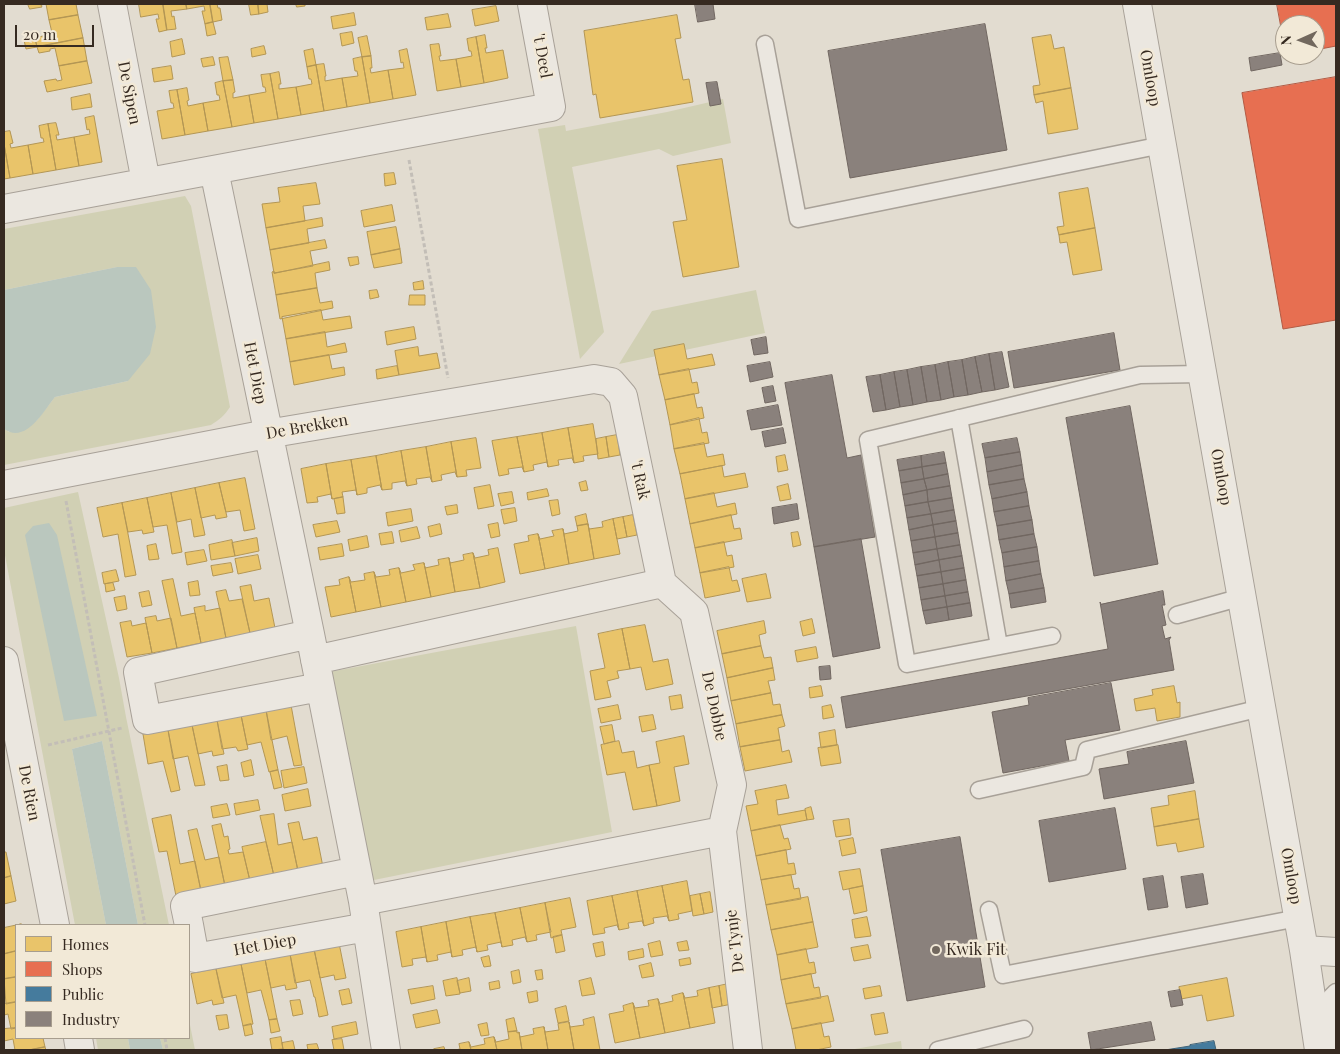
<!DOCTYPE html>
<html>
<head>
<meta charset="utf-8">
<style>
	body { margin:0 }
	#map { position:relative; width:1340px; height:1054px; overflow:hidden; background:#e2dcd0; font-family:"Playfair Display",serif }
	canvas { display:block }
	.frame { position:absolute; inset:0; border:5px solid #362a21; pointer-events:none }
	.legend { position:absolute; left:15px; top:924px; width:175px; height:115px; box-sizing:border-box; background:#f2e9d7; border:1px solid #a79d8e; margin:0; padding:6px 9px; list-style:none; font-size:15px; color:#362a21 }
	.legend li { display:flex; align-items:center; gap:10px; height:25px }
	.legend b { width:25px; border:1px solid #a79d8e }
	.north { position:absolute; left:1275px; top:15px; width:50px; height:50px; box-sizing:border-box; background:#f2e9d7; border:1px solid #a79d8e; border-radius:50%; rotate:268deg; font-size:14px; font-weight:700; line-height:20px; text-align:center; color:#362a21 }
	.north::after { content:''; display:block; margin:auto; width:18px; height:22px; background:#72685e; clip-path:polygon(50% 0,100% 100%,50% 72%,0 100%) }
	.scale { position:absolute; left:15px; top:25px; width:79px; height:22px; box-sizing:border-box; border:2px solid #362a21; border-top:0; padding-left:6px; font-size:15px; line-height:18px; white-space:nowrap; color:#362a21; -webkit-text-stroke:4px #f2e9d7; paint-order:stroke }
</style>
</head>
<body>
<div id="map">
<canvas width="1340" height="1054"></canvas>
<div class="frame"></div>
<ul class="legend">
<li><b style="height:14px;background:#e9c46a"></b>Homes</li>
<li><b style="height:14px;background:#e76f51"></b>Shops</li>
<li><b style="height:14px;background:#457b9d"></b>Public</li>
<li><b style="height:14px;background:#8a817c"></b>Industry</li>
</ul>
<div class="north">N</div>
<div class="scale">20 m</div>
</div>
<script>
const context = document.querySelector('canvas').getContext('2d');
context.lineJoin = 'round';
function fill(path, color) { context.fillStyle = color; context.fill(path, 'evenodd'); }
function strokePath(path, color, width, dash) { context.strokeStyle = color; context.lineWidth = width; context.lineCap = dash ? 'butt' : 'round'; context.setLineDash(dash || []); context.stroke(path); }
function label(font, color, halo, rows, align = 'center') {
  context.font = font + ' "Playfair Display",serif'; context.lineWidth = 5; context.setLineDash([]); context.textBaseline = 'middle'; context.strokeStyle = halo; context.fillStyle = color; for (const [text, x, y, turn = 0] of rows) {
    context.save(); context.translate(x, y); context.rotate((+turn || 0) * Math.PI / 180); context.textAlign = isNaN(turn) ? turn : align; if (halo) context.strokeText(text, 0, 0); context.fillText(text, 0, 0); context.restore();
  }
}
const green = new Path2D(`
	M723,99L731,143L673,156L659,149L572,167L604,332L580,359L538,129L565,125L566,131L667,112Z
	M185,196L191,206L230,407C225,415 219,420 211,425L4,465V429L9,432L37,420L55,397L128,381L136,267H117L4,290V229Z
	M756,290L765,333L619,364L652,311Z
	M78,492L119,678L126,717L169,925H138L102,741L72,749L106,925H75L4,550V508Z
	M576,626L612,832L369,881L324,673Z
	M189,1020L195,1050H163L160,1038H189Z
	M96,1038H128L130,1050H98Z
	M901,1041L902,1050H849Z`);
const water = new Path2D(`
	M117,267H136L151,290L156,327L150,354L128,381L55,397C43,412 26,444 4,429V290Z
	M49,523L57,535L97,716L64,721L25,535L33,526Z
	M102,741L138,925H106L72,749Z
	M128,1038H160L163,1050H130Z`);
const homes = new Path2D(`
	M28,4H76L78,15L49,20L46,4L41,5L42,7L30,9Z
	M139,4H163L167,30L159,32L156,19H159L158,14L141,17Z
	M163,4H186L187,9L171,11L172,17L174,16L176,29L167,30Z
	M186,4H210L213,22L205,24L202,11H205L204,6L187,9Z
	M210,4H217L218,8H220L222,20L213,22Z
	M249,4H258L259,14L251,15Z
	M258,4H267L268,12L259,14Z
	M296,4H305V6L297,7Z
	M496,6L499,21L475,26L472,10Z
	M354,13L356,25L333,29L331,17Z
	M448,14L451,27L427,30L425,18Z
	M78,15L83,38L37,47L35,38L47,35L48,38L53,37L49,20Z
	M677,15L681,38L675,39L683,80L689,79L693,102L600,118L596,94L593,95L584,31Z
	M213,22L216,34L207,36L205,24Z
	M352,32L354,43L342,46L340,34Z
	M485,35L487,48H485L486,53L503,50L508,78L484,83L476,37Z
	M1051,35L1054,49L1064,47L1071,88L1034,95L1033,86L1040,85L1032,38Z
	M367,36L371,56L362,57L358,38Z
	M476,37L484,83L461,87L456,59L472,56L471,51H469L467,39Z
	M35,38L37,47L26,49L24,40Z
	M83,38L87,61L59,66L55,48L50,49V51L39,53L37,47Z
	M182,39L185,54L172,57L170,42Z
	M439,44L441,56H439L440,61L456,59L461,87L437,91L430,45Z
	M264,46L266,54L252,57L251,49Z
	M313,49L316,65L307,67L304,51Z
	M407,49L416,95L393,99L388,70L404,68L403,62L401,63L399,51Z
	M371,56L372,68H370L371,73L388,70L393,99L370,103L362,57Z
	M213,57L215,65L203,67L201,59Z
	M228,57L233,80L223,81L219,58Z
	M362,57L370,103L347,107L342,78L358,76L357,71H355L353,59Z
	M87,61L92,83L47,92L44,81L56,79L57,81L62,80L59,66Z
	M324,64L326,76H325V81L342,78L347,107L324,111L316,65Z
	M316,65L324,111L301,115L296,87L312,84L311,79H309L307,67Z
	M171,66L173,79L154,82L152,69Z
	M279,72L281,84H279V89L296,87L301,115L278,119L270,74Z
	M270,74L278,119L254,123L249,95L266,92L265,87H263L261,75Z
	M233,80L235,92L233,93V98L249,95L254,123L232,127L223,81Z
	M223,81L232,127L208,131L203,103L220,100L219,95H217L215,83Z
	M187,88L189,100L187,101L188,106L203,103L208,131L185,135L177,90Z
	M1071,88L1078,129L1048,134L1043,101L1036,103L1034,95Z
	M177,90L185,135L162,139L157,111L174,108L173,103H171L169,91Z
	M90,94L92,107L72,110L71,98Z
	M94,116L102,162L79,166L74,137L90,134L89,129L87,130L85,118Z
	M56,123L59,135H56L57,140L74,137L79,166L56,170L48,124Z
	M48,124L56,170L33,174L28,145L44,142L43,138H41L39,126Z
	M10,131L13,143L10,144L11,148L28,145L33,174L10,178L4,144V132Z
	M4,144L10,178L4,179Z
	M722,159L739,267L683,277L673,222L687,220L677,166Z
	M394,173L396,184L385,186L384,174Z
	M316,183L320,204L303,206L305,221L266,228L262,204L280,202L278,188Z
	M1088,188L1095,228L1059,235L1057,227L1064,226L1059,193Z
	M392,205L395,221L364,227L361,211Z
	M322,218L323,226L307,229L309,243L270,250L266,228Z
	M396,227L400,249L371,255L367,232Z
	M1095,228L1102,270L1073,275L1067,242L1060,243L1059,235Z
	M325,240L327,248L310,251L313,266L274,273L270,250Z
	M400,249L402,263L374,268L371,255Z
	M358,257L359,264L350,266L348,258Z
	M329,262L330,270L315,273L317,288L276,295L272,272L274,271V273Z
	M423,281L424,289L414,290L413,283Z
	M317,288L320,303L332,301L333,308L280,319L276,295Z
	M377,290L379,297L370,299L369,291Z
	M410,295H425V305H409Z
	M321,310L323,320L350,316L352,328L286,339L282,317Z
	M414,327L416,339L387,345L385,332Z
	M325,332L327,347L345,343L347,352L290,362L286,339Z
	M684,344L687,359L712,354L715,365L659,375L654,350Z
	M418,347L419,356L437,353L440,368L399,375L395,351Z
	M329,355L332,369L344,367L345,375L294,385L290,362Z
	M397,366L399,375L377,379L376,370Z
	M689,369L692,383L697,382L699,393L665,400L659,375Z
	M694,394L697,408L702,407L704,418L670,425L665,400Z
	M699,418L702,433L707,432L709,443L674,449L670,425Z
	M593,424L598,454L583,456L584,461L574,463L568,428Z
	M568,428L574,463L572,458L558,460L559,465L548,467L542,433Z
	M542,433L548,467L547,462L533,465L534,470L524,472L517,437Z
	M617,435L620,455L609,457L606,437Z
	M517,437L524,472L522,467L508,469L509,474L499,476L492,441Z
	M606,437L609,457L598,459L596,439Z
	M476,438L481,468L466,470L467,476L457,477L451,442Z
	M451,442L457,477L455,472L441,475L442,480L432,482L426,447Z
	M704,443L707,457L723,454L725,465L680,474L674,449Z
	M426,447L432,482L430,477L416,479L417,484L407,486L401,451Z
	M401,451L407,486L405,481L392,483V489L382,490L376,456Z
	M785,455L788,470L778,472L776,457Z
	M376,456L382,490L380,485L367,488V493L357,495L351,460Z
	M351,460L357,495L356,490L342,492L343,497L332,499L326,464Z
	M326,464L332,499L331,494L317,497L318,502L307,503L301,469Z
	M722,466L724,477L745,473L748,487L685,499L680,474Z
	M245,478L255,529L244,531L240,510L226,512L219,483Z
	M586,481L588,490L581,491L579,483Z
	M219,483L227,517L216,519L215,515L201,518L195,488Z
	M788,484L791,499L780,501L777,487Z
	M490,485L494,506L478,509L474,488Z
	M195,488L205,535L194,537L191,519L177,522L171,493Z
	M547,489L549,496L528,500L527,493Z
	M512,492L514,503L501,506L498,494Z
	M171,493L182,552L172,554L167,525L153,527L147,498Z
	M714,493L717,507L735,503L737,514L690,524L685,499Z
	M343,497L345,513L337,514L334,499Z
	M147,498L154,532L143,534L142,530L128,532L122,503Z
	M558,500L560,514L552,516L549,501Z
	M122,503L136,575L125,577L118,534L103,537L97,508Z
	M457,505L458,513L447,515L445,507Z
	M515,508L517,521L504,524L501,510Z
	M411,509L413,521L388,526L386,513Z
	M586,514L588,524L577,526L575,517Z
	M633,515L637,535L627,537L623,517Z
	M731,515L734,529L740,528L742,539L695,548L690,524Z
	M623,517L627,537L617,539L613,519Z
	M613,519L620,554L594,559L588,524L589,529L603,527L602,522Z
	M337,521L340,532L316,537L313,525Z
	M498,523L500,536L491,538L488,525Z
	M440,524L442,534L430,537L428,527Z
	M588,524L594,559L569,564L563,529L564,534L578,531L577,526Z
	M417,527L420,538L401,542L399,531Z
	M563,529L569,564L545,569L538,534L540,539L554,536L552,531Z
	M392,532L394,543L381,545L379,534Z
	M798,532L801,545L793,547L791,533Z
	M538,534L545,569L520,574L514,544L529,541L528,536Z
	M367,536L369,547L350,551L348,540Z
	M257,538L259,551L235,556L232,543Z
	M232,540L235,556L211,560L209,545Z
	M724,542L727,556L732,555L734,567L700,573L695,548Z
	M156,544L159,559L149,560L147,546Z
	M342,544L344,556L320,560L318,548Z
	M498,548L505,582L480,588L473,553L475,558L489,555L488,550Z
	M204,550L207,561L187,565L185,553Z
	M473,553L480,588L455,592L449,558L450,563L464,560L463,555Z
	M258,555L261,569L238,574L235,559Z
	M449,558L455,592L431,597L424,563L425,568L439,565L438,560Z
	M231,563L233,572L213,576L211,566Z
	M424,563L431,597L406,602L399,568L401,573L415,570L413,565Z
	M729,567L732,581L737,580L740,591L705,598L700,573Z
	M399,568L406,602L381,607L374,572L376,577L390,575L389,570Z
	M116,570L119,581L104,584L102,573Z
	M374,572L381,607L356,612L349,577L351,582L365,580L364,574Z
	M766,574L771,598L747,602L742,579Z
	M349,577L356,612L331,617L325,587L340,585L339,580Z
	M173,579L181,616L195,613L201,643L177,648L162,581Z
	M198,581L200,595L190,596L188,583Z
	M113,583L115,590L106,592L105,584Z
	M251,585L254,601L269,598L275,628L250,633L240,587Z
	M226,590L229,601L242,599L250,633L226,638L216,592Z
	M149,591L152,605L142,607L139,593Z
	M125,596L127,609L117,611L114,598Z
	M205,606V611L220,608L226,638L201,643L194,608Z
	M156,616L157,621L171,618L177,648L152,653L145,618Z
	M812,619L815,633L803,636L800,622Z
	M131,621L132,626L146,623L152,653L127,657L120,623Z
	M764,621L766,633L759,635L761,646L722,654L717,631Z
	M645,625L653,662L668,659L673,684L646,690L641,667L630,669L622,629Z
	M622,629L630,669L617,671L619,678L607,681L611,697L595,700L590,671L605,668L598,634Z
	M761,646L764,658L771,657L773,668L727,678L722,654Z
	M816,647L818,658L797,662L795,651Z
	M773,668L775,680L768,681L771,693L731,701L727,678Z
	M821,686L823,696L810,698L809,688Z
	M1174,686L1177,703L1180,702V717L1157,721L1155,708L1136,711L1134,699L1153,695L1152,690Z
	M771,693L773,705L780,704L782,715L736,724L731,701Z
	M681,695L683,708L671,710L669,697Z
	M291,705L302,765L294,766L287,736L271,740L266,710Z
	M618,705L621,719L601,723L598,709Z
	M831,705L834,717L823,719L822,707Z
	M266,710L278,770L269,772L261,742L247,745L241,715Z
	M241,715L248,749L238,751L236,747L222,749L217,720Z
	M653,715L656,729L642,732L639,717Z
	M782,715L785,726L778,728L780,740L740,747L736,724Z
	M217,720L224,754L213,756L212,751L198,754L192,725Z
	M192,725L205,785L195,786L188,756L173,759L168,730Z
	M612,725L615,741L604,744L600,727Z
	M168,730L180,790L171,792L163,761L148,764L143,734Z
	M835,730L837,745L821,748L819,733Z
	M684,736L689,764L674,767L680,801L657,806L649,765L660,763L656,742Z
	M780,740L782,752L789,750L792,762L745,771L740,747Z
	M619,741L622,753L634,751L637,768L649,765L657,806L633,810L625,772L607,775L601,745Z
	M838,745L841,763L821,766L818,748Z
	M251,760L254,775L244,777L241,763Z
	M227,765L229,780L220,781L217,767Z
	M304,767L307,783L284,788L281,771Z
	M278,770L282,787L274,789L270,772Z
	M786,785L789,798L776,800L778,815L805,810L807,820L751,831L746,806L758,804L755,791Z
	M308,789L311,806L285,811L282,795Z
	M1195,791L1199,819L1154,827L1151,808L1169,805L1168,796Z
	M258,800L260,810L236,815L234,804Z
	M227,804L230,815L213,818L211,807Z
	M811,807L814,819L807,820L805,809Z
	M274,814L278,845L292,842L298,871L274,876L260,816Z
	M171,815L180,864L195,861L201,891L176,896L167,851L159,852L152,819Z
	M849,819L851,835L836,837L833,821Z
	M1199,819L1204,847L1178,852L1176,843L1157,846L1154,827Z
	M299,822L303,840L317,837L323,867L298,871L288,824Z
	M221,824L224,837L228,836L230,849L228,850L229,854L243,852L250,881L225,886L212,826Z
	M780,825L784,839L788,838L791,849L756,856L751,831Z
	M197,829L205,860L219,857L225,886L201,891L188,831Z
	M853,838L856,853L842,856L839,841Z
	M266,842L274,876L250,881L242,847Z
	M786,850L788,864L794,863L796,874L761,880L756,856Z
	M4,852H6L11,876L4,878Z
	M860,869L863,886L843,890L839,872Z
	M791,875L794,889L799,888L801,899L766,905L761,880Z
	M11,876L16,901L4,904V878Z
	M687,881L692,911L678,914L679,919L669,921L662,886Z
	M662,886L669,921L667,916L653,918L654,923L644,926L637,891Z
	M863,886L867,911L854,914L849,889Z
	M637,891L644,926L642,921L628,923L629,928L619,930L612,896Z
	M710,892L713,912L704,914L700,894Z
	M700,894L704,914L693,916L690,896Z
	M612,896L619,930L617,925L604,928L605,933L593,935L587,901Z
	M808,897L813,922L771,930L766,905Z
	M570,898L576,927L561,930L562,935L551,938L545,903Z
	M545,903L551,932L536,935L537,940L527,942L520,908Z
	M520,908L527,942L525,937L512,940L513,945L502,947L495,913Z
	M495,913L502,947L501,942L487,945L488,950L477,952L470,917Z
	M470,917L477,952L476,947L462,950L463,955L452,957L446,922Z
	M867,917L871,936L855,938L852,920Z
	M446,922L452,957L451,952L437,955L438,960L427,962L421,927Z
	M813,922L818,947L777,955L771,930Z
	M21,924L16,925V951L4,954V928Z
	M421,927L427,962L426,957L412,959L413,965L402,967L396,932Z
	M562,935L565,951L556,953L553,937Z
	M660,941L663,955L651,957L648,944Z
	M687,941L689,950L679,951L677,943Z
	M603,942L605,955L596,957L593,944Z
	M339,943L346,978L335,980L334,975L320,978L314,949Z
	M868,945L871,958L854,961L851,948Z
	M314,949L328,1015L319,1017L315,997H314L310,980L295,983L290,954Z
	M643,949L644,957L629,960L628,952Z
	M806,949L809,963L814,962L816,973L781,980L777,955Z
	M16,951V977L4,979V954Z
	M290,954L297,988L286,990L285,985L271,988L265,959Z
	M489,956L491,966L484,967L481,958Z
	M690,958L691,964L680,966L679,960Z
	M265,959L277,1019L269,1020L261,990L247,993L241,964Z
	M651,963L654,976L642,978L639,966Z
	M241,964L253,1024L243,1026L236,995L222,998L216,969Z
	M216,969L224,1003L213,1005L212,1000L197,1004L191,974Z
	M519,970L521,982L513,984L511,972Z
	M542,970L543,979L537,980L535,971Z
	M811,974L814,988L819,987L821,998L786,1004L781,980Z
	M16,977V1002L6,1004L4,979Z
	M457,978L460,994L446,996L443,981Z
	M469,978L471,991L460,993L457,981Z
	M591,978L595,994L582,996L579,981Z
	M1227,978L1234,1016L1207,1021L1202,995L1181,999L1179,987Z
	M499,981L500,988L490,990L489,983Z
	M728,984L732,1004L722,1006L719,986Z
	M433,986L435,999L411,1004L408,990Z
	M719,986L722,1006L712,1008L709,988Z
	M880,986L882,996L865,999L863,989Z
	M709,988L715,1023L690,1028L683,993L685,998L698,996L697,991Z
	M349,989L352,1003L342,1005L339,991Z
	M537,991L538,1001L529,1003L527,993Z
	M683,993L690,1028L665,1033L658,999L660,1004L673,1001L672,996Z
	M828,996L834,1021L792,1029L786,1004Z
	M658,999L665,1033L640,1038L633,1003L635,1008L649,1006L648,1001Z
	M300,1000L303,1014L293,1016L290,1001Z
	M16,1002V1028L11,1029L8,1014L4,1015V1004Z
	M633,1003L640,1038L615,1043L609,1014L624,1011L623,1006Z
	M566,1006L569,1021L558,1023L555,1009Z
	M437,1010L440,1023L416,1028L413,1015Z
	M884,1013L888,1033L875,1035L871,1015Z
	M227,1015L229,1028L219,1030L216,1016Z
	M594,1017L600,1050H574L569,1022L570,1027L584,1025L583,1020Z
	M514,1018L517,1031L508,1032L506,1020Z
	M277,1019L280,1031L271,1033L269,1020Z
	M356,1022L358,1034L334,1039L332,1027Z
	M569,1022L574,1050H548L544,1027L545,1032L559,1030L558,1024Z
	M487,1023L489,1035L481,1036L478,1025Z
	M821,1023L824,1037L829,1036L831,1047L816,1050H796L792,1029Z
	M251,1024L253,1034L245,1036L243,1026Z
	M544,1027L548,1050H522L519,1032L520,1037L534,1034L533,1029Z
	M16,1028V1038H43L45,1047L29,1050H15L13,1039L4,1041V1029Z
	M517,1031V1033L519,1032L522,1050H497L494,1037L496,1042L509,1039L508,1032Z
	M281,1037L283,1049L272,1050L270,1039Z
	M494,1037L497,1050H471L469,1042L471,1047L485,1044L484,1039Z
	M342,1039L344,1050H334L332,1040Z
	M293,1041L295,1050H283L282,1043Z
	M469,1042L471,1050H455L460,1049L459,1044Z
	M317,1044L319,1050H308L307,1045Z
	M45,1047L46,1050H29Z
	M444,1047L445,1050H435L434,1049Z`);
const shops = new Path2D(`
	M1277,4H1336V46L1315,50V25H1285V49Z
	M1336,77V320L1283,329L1242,93Z`);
const public = new Path2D(`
	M1214,1041L1216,1050H1165L1190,1046V1045Z`);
const industry = new Path2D(`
	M695,4H713L715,19L698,22Z
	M985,24L1007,150L850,178L828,51Z
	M1280,53L1282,65L1251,71L1249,58Z
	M717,82L721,104L710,106L706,83Z
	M1114,333L1120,370L1014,388L1008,352Z
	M766,337L768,353L754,355L751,340Z
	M1002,352L1009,387L995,390L989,354Z
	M989,354L995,390L982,392L975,357Z
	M975,357L982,392L968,395L962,360Z
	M962,360L968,395L954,397L948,362Z
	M770,362L773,377L750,382L747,366Z
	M948,362L954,397L941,400L935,365Z
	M935,365L941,400L927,402L921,367Z
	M921,367L927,402L913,405L907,370Z
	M907,370L913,405L900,407L894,372Z
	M894,372L900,407L886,410L880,375Z
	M832,375L847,458L861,455L875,537L814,547L785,383Z
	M880,375L886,410L873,412L866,377Z
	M773,386L776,401L765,403L762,388Z
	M778,405L782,425L751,430L747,411Z
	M1130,406L1158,564L1094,576L1066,418Z
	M783,428L786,443L765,447L762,432Z
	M1017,438L1020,452L985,458L982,444Z
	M944,452L946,463L922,467L921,456Z
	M1020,452L1022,465L987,472L985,458Z
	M921,456L922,467L899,471L897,460Z
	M946,463L948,474L924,479L922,467Z
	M1022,465L1024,479L989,485L987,472Z
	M922,467L924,479L901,483L899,471Z
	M948,474L950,486L927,490L924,479Z
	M924,479L927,490L903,495L901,483Z
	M1024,479L1027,492L992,499L989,485Z
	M950,486L952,498L928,502L927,490Z
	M927,490L928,502L905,506L903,495Z
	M1027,492L1029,506L994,512L992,499Z
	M952,498L954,510L931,514L928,502Z
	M928,502L931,514L907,518L905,506Z
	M797,504L799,519L774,524L772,508Z
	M1029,506L1032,520L997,526L994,512Z
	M954,510L956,521L933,525L931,514Z
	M931,514L933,525L909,530L907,518Z
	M1032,520L1034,534L999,540L997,526Z
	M956,521L958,533L935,537L933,525Z
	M933,525L935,537L911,541L909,530Z
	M958,533L960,545L937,549L935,537Z
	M1034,534L1037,547L1002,553L999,540Z
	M935,537L937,549L913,553L911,541Z
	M861,539L880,648L833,657L814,547Z
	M960,545L962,556L939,560L937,549Z
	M1037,547L1039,561L1004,567L1002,553Z
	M937,549L939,560L915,565L913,553Z
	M962,556L964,568L941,572L939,560Z
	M939,560L941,572L917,576L915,565Z
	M1039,561L1041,574L1006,581L1004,567Z
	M964,568L966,580L943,584L941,572Z
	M941,572L943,584L919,588L917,576Z
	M1041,574L1044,588L1009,594L1006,581Z
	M966,580L968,592L945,596L943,584Z
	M943,584L945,596L921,600L919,588Z
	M1044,588L1046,602L1011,608L1009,594Z
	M1163,591L1165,605H1162L1166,625L1162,626L1165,639L1171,637L1169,640L1174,670L846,728L841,697L1108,649L1100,602L1101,604Z
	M968,592L970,603L947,607L945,596Z
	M945,596L947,607L923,611L921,600Z
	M970,603L972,616L949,620L947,607Z
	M947,607L949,620L926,624L923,611Z
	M830,666L831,679L820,680L819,667Z
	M1111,683L1120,730L1065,740L1069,761L1003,773L992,712L1029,705L1028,698Z
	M1186,741L1194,783L1104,799L1099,769L1129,764L1127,752Z
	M1115,808L1126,869L1049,882L1039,821Z
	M960,837L985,987L907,1001L881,850Z
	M1203,874L1208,904L1186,908L1181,877Z
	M1163,876L1168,907L1148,910L1143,879Z
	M1180,990L1183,1005L1171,1007L1168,992Z
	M1151,1022L1155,1040L1091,1050L1088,1033Z`);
const path = new Path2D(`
	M409,160L448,378
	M66,501L145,925
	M48,745L122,728
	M165,1038L167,1050`);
const lane = new Path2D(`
	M765,44L798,219L1162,145
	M959,418L999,646
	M1177,615L1242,597
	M1052,636L907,664L868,440L1140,375L1202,374
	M979,790L1083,767L1087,750L1261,708
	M989,910L1003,975L1298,918
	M1336,992L1331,997L1328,1005L1336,1047
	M938,1050L1024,1029`);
const street = new Path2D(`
	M112,4L146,182
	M1137,4L1304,950L1336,952
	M214,170L310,634L363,901L386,1050
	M4,209L551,107L532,4
	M4,485L267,434L594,379L611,382L623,396L662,583
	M310,634L138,672L147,720L320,687
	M315,660L662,583L694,612L732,785L722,831L363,901
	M4,661L55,925
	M722,831L748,1050
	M189,925L195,958L367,927
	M189,925L185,906L357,871
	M1304,950L1319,1050
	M78,1038L80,1050`);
const markers = [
	[936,950,5,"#72685e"]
];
const streetNames = [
	["'t Deel",542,56,80],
	["Omloop",1150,78,80],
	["De Sipen",129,93,79],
	["Het Diep",255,373,79],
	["De Brekken",307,427,-10],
	["Omloop",1221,477,80],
	["'t Rak",640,480,78],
	["De Dobbe",714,706,78],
	["De Rien",29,793,79],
	["Omloop",1291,876,80],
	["De Tynje",735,941,-97],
	["Het Diep",265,945,-10]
];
const poiNames = [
	["Kwik Fit",946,950]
];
fill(green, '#d1d0b4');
fill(water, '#bac7be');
fill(homes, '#e9c46a');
strokePath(homes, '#b39654', 1);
fill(shops, '#e76f51');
strokePath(shops, '#b25a43', 1);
fill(public, '#457b9d');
strokePath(public, '#406378', 1);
fill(industry, '#8a817c');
strokePath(industry, '#716761', 1);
strokePath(lane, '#a8a198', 19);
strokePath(street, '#a8a198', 30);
strokePath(path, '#c3beb7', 3, [4, 2.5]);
strokePath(lane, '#ebe7e0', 16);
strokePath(street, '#ebe7e0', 28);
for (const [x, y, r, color] of markers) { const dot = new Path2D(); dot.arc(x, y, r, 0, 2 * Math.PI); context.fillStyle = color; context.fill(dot); strokePath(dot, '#f2e9d7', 2); }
label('16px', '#362a21', '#f2e9d7', streetNames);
label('16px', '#362a21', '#f2e9d7', poiNames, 'left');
</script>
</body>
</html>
